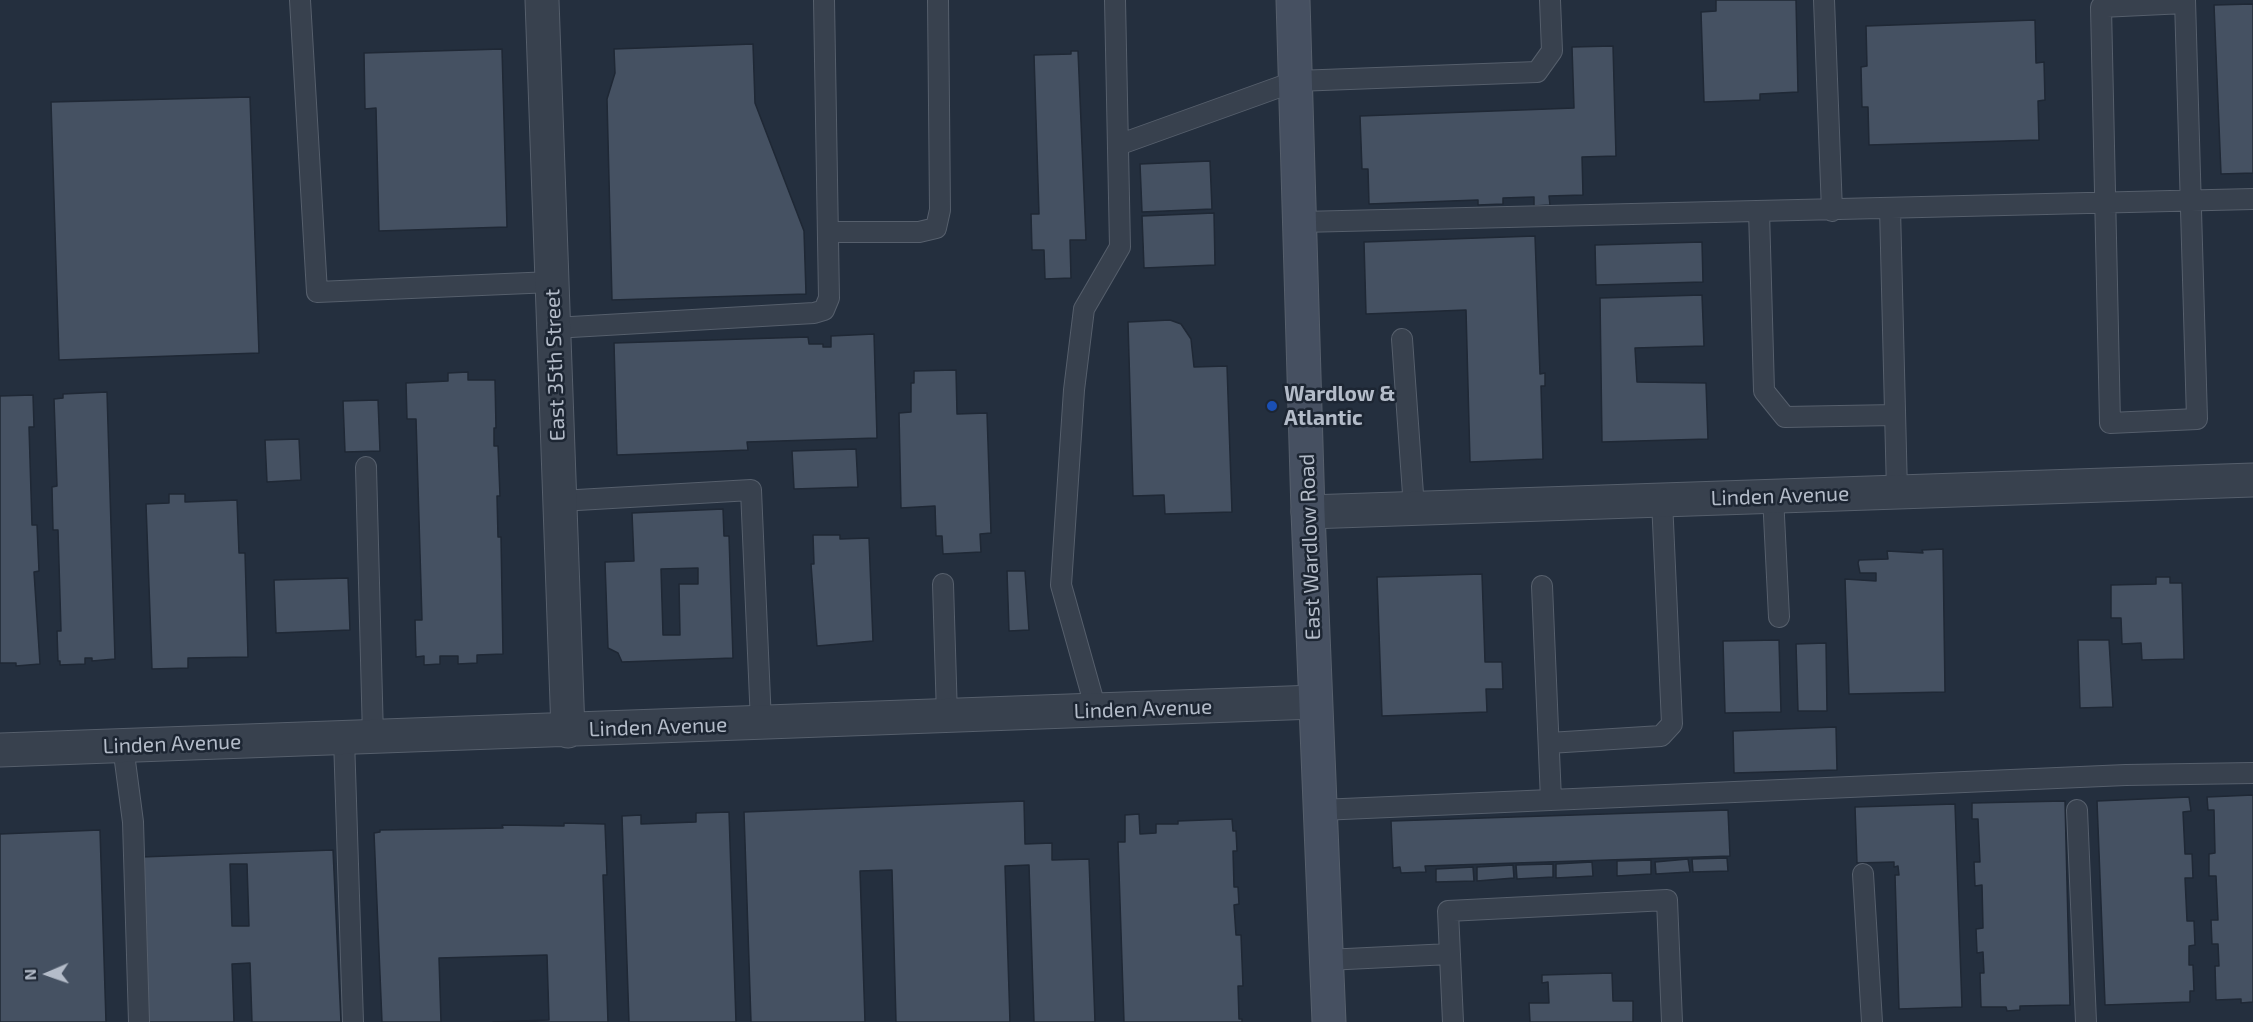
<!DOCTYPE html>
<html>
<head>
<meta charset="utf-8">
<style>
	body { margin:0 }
	#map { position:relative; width:2253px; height:1022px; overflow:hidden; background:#242f3e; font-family:"Exo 2",sans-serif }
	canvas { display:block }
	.north { position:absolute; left:18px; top:944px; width:60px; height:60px; -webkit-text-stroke:4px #1d2633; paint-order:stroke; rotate:268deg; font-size:16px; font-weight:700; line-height:24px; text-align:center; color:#b4bcc9 }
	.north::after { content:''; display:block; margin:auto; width:21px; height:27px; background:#b4bcc9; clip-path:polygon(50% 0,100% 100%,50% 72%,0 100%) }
</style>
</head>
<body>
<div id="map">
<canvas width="2253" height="1022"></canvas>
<div class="north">N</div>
</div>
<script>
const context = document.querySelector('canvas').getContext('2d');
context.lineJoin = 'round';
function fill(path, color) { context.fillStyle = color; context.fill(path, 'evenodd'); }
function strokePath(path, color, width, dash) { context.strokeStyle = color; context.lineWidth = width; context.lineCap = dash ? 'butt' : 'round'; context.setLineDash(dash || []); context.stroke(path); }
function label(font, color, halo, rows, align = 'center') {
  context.font = font + ' "Exo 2",sans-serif'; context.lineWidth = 5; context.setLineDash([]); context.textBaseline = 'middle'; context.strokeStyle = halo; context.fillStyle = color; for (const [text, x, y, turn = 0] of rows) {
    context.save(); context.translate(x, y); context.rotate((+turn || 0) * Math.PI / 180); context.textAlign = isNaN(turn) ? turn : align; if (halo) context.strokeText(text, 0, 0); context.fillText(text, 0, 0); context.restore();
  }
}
const building = new Path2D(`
	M1716,0H1796L1798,92L1760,94V100L1704,102L1701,12L1716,11Z
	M2253,4V173L2221,174L2214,5Z
	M2035,20L2036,63L2044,62L2045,100L2038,101L2039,140L1869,145L1868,107H1862L1861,67L1867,66L1866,26Z
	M753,44L755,103L804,231L806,294L612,300L607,99L615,73L614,49Z
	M1613,46L1616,156L1582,157L1583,195L1549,196L1550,205L1534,206V197L1503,198V204L1478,205V200L1369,204L1368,169H1362L1360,116L1574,108L1572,47Z
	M502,49L507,227L379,231L376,108L365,109L364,53Z
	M1071,51H1078L1086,240H1070L1071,278L1045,279L1044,250H1032L1031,214H1039L1034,55L1071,54Z
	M250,97L259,353L59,360L51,102Z
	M1210,161L1212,209L1142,212L1140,164Z
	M1214,213L1215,265L1144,268L1142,216Z
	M1535,236L1540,374L1545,373V386H1541L1543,459L1470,462L1466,310L1366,314L1364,242Z
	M1702,242L1703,282L1596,285L1595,245Z
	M1702,295L1704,346L1635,348L1637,382L1706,383L1708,439L1602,442L1600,298Z
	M1170,320L1181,324L1191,339L1194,367L1227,366L1232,512L1165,514L1164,495L1133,496L1128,322Z
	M874,334L877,438L747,442L748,450L617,455L614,343L808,337L809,344H823V347H831V336Z
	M956,370L957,414L987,413L991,533L980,534L981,552L943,554L942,536H936L935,506L901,508L899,413L911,412V383H914V371Z
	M468,372V380H495L496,428H494V446H498L500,496H497L498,537H501L503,654L477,655V663L458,664V656H440V664L424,665V656L416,657L415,620H422L416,419H407L406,383L448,381V373Z
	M107,392L115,659L92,661V658H85V664L60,665V661H58L57,631H61L58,530H53L52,487L57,486L54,399L63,398V394Z
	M33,395L34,427H29L32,525H37L39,571L34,572L40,664L16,666V663H0V396Z
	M378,400L380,451L345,452L343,401Z
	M299,439L301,480L267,482L265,440Z
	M856,449L858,487L794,489L792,451Z
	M169,494H185V502L237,500L239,553H245L248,657L188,658V668L152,669L146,504L169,503Z
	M723,509L724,536H729L733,658L622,662L618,653L608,648L605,562L634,561L632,513ZM698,568V584H679L680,635H663L661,569Z
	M813,535H840V539L869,538L873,641L817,646L811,564H814Z
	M1943,549L1945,692L1849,694L1845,579L1876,581V573H1860L1858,563L1859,560L1888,559L1887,551L1923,553L1922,550Z
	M1007,571H1025L1029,630L1009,631Z
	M1482,574L1485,662H1502L1503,689H1486L1487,712L1382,716L1377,577Z
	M2156,577H2170V583H2182L2184,659L2142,660L2141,643L2122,644L2121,618H2111V585L2156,584Z
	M348,578L350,630L276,633L274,580Z
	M1779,640L1781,712L1725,713L1723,641Z
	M2078,640H2109L2113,707L2080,708Z
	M1826,643L1827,711H1798L1796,644Z
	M1836,727L1837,770L1734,773L1733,731Z
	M2253,795V1002L2241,1003V999L2216,1000L2215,966H2219L2218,944H2212L2211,920H2218L2216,876H2209V854L2215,853L2214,810H2208L2207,797Z
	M2189,797L2191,811L2183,812L2185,854H2192L2193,878H2185L2187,921H2194L2195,945L2189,946V965H2193L2194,991H2190V1002L2105,1005L2097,801Z
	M1024,801L1025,844L1052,843V860L1089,859L1095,1022H1034L1029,865L1005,866L1010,1022H896L892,870L860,871L865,1022H751L744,812Z
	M2065,801L2070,1005L2020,1006V1010L2007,1011L2006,1007H1981L1980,973H1984L1983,952L1977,953L1976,929L1983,928L1982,885L1975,886L1974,862H1980L1978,819H1972V803Z
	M1955,804L1962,1007L1899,1009L1895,875H1899L1898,866L1894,867V862L1857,863L1855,807Z
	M1728,810L1730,856L1425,866L1426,872L1401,873L1400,867L1393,868L1391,821Z
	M729,812L736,1022H629L622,816L641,815V824L696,822V813Z
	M1139,814L1140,834L1156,833V824H1178V821L1232,819L1233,831H1236L1237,851H1233L1234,887H1238L1239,904L1234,905L1236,935H1241L1243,986H1238L1239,1019H1242V1022H1124L1118,842H1125V815Z
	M564,823L605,824L607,875H603L608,1022H493L549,1020L547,955L439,958L441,1022H382L374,833L380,832V830L503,828L502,825L564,826Z
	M100,830L106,1022H0V834Z
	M333,850L341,1022H252L250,963L232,964L234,1022H147L141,857ZM230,864H247L249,926H232Z
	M1727,858L1728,871L1693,872L1692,859Z
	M1688,859L1690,872L1656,874L1655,862Z
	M1651,860V874L1617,876V861Z
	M1592,862L1593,876L1556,878V864Z
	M1553,864V877L1517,879L1516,865Z
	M1513,865L1514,878L1477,881V867Z
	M1473,867L1474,881L1436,882V869Z
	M1612,973L1613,1001H1633V1022H1530L1529,1003H1549L1548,982L1542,983V975Z`);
const service = new Path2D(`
	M300,0L317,292L552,282
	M1824,0L1832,211
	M2185,0L2197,419L2110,423L2101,7L2185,3
	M1118,145L1296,81L1537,72L1552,51L1550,0
	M1890,208L1897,492
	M1759,211L1764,391L1785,417L1895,415
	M1301,222L2253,199
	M828,232H919L936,228L940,210L938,0
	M554,328L814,313L824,310L829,298L824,0
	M1402,339L1414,508
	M366,467L373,737
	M1773,496L1779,617
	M560,501L751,490L761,723
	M943,584L947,716
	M1542,586L1551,800
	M1096,710L1061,585L1074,390L1084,309L1120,247L1115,0
	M344,738L353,1022
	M1549,743L1661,736L1672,724L1662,500
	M123,746L133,822L139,1022
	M1320,810L2126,775L2253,773
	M2077,810L2086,1022
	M1863,874L1872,1022
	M1326,960L1450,954
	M1453,1022L1448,911L1667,900L1672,1022`);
const minor = new Path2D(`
	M542,0L568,731
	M1308,512L2253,480
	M0,750L1315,702`);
const secondary = new Path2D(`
	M1293,0L1308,512L1329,1022`);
const markers = [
	[1272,406,6,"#1a4fb4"]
];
const streetNames = [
	["East 35th Street",555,365,-92],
	["Linden Avenue",1780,496,-2],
	["East Wardlow Road",1310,547,-92],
	["Linden Avenue",1143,709,-2],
	["Linden Avenue",658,727,-2],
	["Linden Avenue",172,744,-2]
];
const poiNames = [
	["Wardlow &",1284,394],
	["Atlantic",1284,418]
];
fill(building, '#455162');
strokePath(building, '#1f2835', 1.5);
strokePath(service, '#565f6c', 22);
strokePath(minor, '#565f6c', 35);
strokePath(secondary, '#565f6c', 35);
strokePath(service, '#38414e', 20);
strokePath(minor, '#38414e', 33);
strokePath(secondary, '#465061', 33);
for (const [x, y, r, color] of markers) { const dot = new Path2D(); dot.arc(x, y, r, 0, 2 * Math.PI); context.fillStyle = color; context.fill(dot); strokePath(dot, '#1d2633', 2); }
label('21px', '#b4bcc9', '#1d2633', streetNames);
label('bold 21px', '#b4bcc9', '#1d2633', poiNames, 'left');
</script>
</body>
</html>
